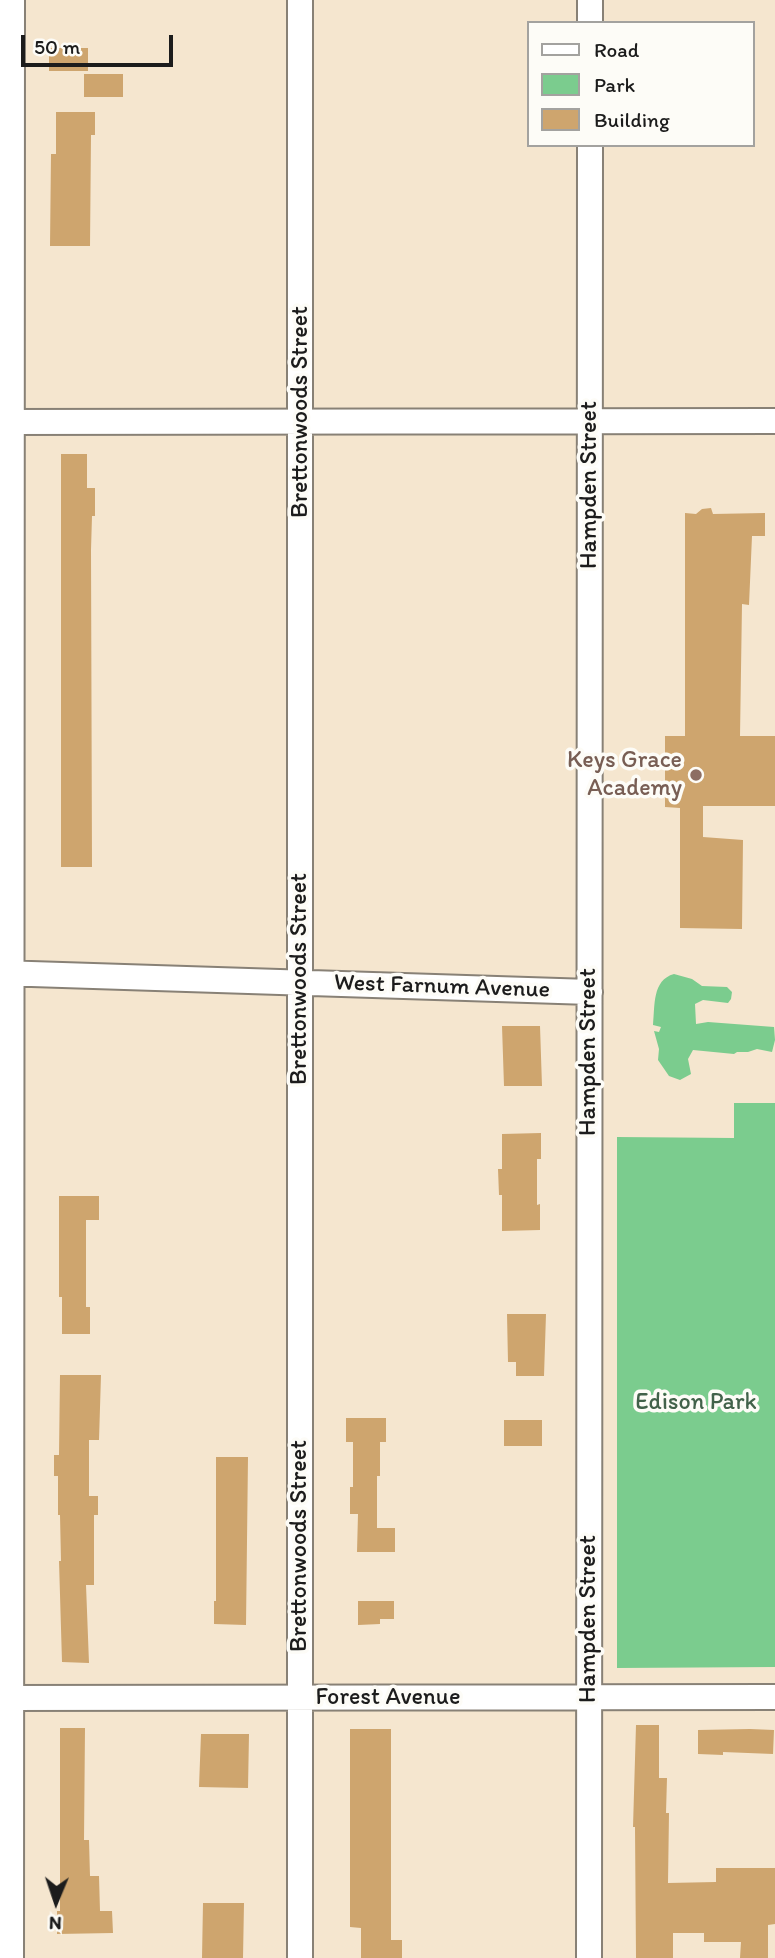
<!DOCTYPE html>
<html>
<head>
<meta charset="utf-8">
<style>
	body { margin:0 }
	#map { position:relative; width:775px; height:1958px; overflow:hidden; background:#f5e6cf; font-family:Itim,sans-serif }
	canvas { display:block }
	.legend { position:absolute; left:527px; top:21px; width:228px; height:126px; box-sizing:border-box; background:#fdfcf7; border:2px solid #a3a29f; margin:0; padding:9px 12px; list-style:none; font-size:21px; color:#1c1c1c }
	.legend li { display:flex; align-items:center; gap:14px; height:35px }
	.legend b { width:35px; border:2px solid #a3a29f }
	.north { position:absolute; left:21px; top:1867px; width:70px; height:70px; -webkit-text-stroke:5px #fdfcf7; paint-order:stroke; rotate:182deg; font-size:19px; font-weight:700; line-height:28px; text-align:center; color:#1c1c1c }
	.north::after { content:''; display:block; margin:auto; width:24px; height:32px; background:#1c1c1c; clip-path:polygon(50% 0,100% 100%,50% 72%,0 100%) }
	.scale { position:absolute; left:21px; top:35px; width:152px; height:32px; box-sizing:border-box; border:4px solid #1c1c1c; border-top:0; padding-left:9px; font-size:21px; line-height:24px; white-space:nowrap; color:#1c1c1c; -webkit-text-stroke:5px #fdfcf7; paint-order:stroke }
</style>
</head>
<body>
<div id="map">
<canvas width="775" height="1958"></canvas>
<ul class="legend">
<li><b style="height:9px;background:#fff"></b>Road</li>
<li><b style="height:19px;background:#7bcc8e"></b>Park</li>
<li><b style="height:19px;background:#cea56e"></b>Building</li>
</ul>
<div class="north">N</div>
<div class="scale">50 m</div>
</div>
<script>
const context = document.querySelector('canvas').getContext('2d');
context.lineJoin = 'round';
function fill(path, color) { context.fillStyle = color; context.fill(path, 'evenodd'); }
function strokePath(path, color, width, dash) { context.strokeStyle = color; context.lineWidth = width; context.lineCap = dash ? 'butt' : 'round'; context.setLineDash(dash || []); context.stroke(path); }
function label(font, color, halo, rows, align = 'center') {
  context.font = font + ' Itim,sans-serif'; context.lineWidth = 7; context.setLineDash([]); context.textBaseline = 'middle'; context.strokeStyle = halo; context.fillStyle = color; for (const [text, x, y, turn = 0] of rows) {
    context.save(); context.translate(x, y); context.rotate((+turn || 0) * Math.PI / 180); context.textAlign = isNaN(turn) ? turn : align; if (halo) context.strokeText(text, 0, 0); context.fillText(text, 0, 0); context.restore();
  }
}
const green = new Path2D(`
	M674,974L692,979L702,986L727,987L732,992L731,999L728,1003L703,1000L695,1004L696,1024L708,1022L774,1027L775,1040L772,1052L757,1049L748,1052H737L734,1054L693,1050L688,1059L691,1074L680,1080L669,1076L658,1060L659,1049L654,1031L659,1032L661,1027L653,1025C655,1006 652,980 674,974Z
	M734,1103H775V1667L617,1668V1137L734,1138Z`);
const building = new Path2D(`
	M49,48H88V71H49Z
	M84,74H123V97H84Z
	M56,112H95V135H91L90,246H50L51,154H56Z
	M61,454H87V488H95V516H92L91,550L92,867H61Z
	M711,508L713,514L765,513V536H752L749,605L742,604L740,736H775V806H703V837L743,840L742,929L680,928V808L665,807V736H685V513L696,514L702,509Z
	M502,1026H540L542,1086H504Z
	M541,1133V1159H537V1205L540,1204V1230L502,1231V1195H499L498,1169H502V1134Z
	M59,1196H99V1220H86V1307H90V1334H62V1297H59Z
	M507,1314H546L544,1376H516V1362H508Z
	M60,1375H101L99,1440H89V1496H98V1515H94V1585H86L89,1663L62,1662L59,1561H61L60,1515H58V1476H54V1455H59Z
	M346,1418H386V1442H380V1476H377V1528H395V1552H357L358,1514H350V1487H353V1442H346Z
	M504,1420H542V1446H504Z
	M216,1457H248L246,1625L214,1624V1601H216Z
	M358,1601H394V1619H380V1624L358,1625Z
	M636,1725H659V1778H667L666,1813H669L668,1883L716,1882V1868H775V1924L768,1925V1958H740L741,1942H704V1933H673V1958H636L635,1827H633Z
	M60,1728H85L84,1840H89L90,1876H99L100,1911H112L113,1933L57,1934V1911H60Z
	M350,1729H391V1940H402V1958H361V1928L350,1927Z
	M750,1729L774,1730L773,1754L723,1752V1755L698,1754V1730Z
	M201,1734H249L248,1788L199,1787Z
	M203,1903H244L243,1958H202Z`);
const minor = new Path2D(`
	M300,0V1958
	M590,23V0
	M0,422L775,421
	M0,973L590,992
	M0,1698L775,1697
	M11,1958L12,0
	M589,1958L590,145`);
const markers = [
	[696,775,7,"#8d6e63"]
];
const streetNames = [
	["Brettonwoods Street",301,412,-90],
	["Hampden Street",590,485,-90],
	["Brettonwoods Street",300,979,-90],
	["West Farnum Avenue",442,987,2],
	["Hampden Street",589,1052,-90],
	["Brettonwoods Street",300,1546,-90],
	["Hampden Street",589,1619,-90],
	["Forest Avenue",388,1698]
];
const educationNames = [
	["Keys Grace",682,761],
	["Academy",682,789]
];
const parkNames = [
	["Edison Park",696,1403]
];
fill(green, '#7bcc8e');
fill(building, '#cea56e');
strokePath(minor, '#888176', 28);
strokePath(minor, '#fff', 24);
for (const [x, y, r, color] of markers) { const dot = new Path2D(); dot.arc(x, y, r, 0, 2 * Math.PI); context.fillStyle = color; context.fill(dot); strokePath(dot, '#fdfcf7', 2.5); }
label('24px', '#1c1c1c', '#fdfcf7', streetNames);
label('24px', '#785e54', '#fdfcf7', educationNames, 'right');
label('24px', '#42624a', '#fdfcf7', parkNames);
</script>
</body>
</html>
